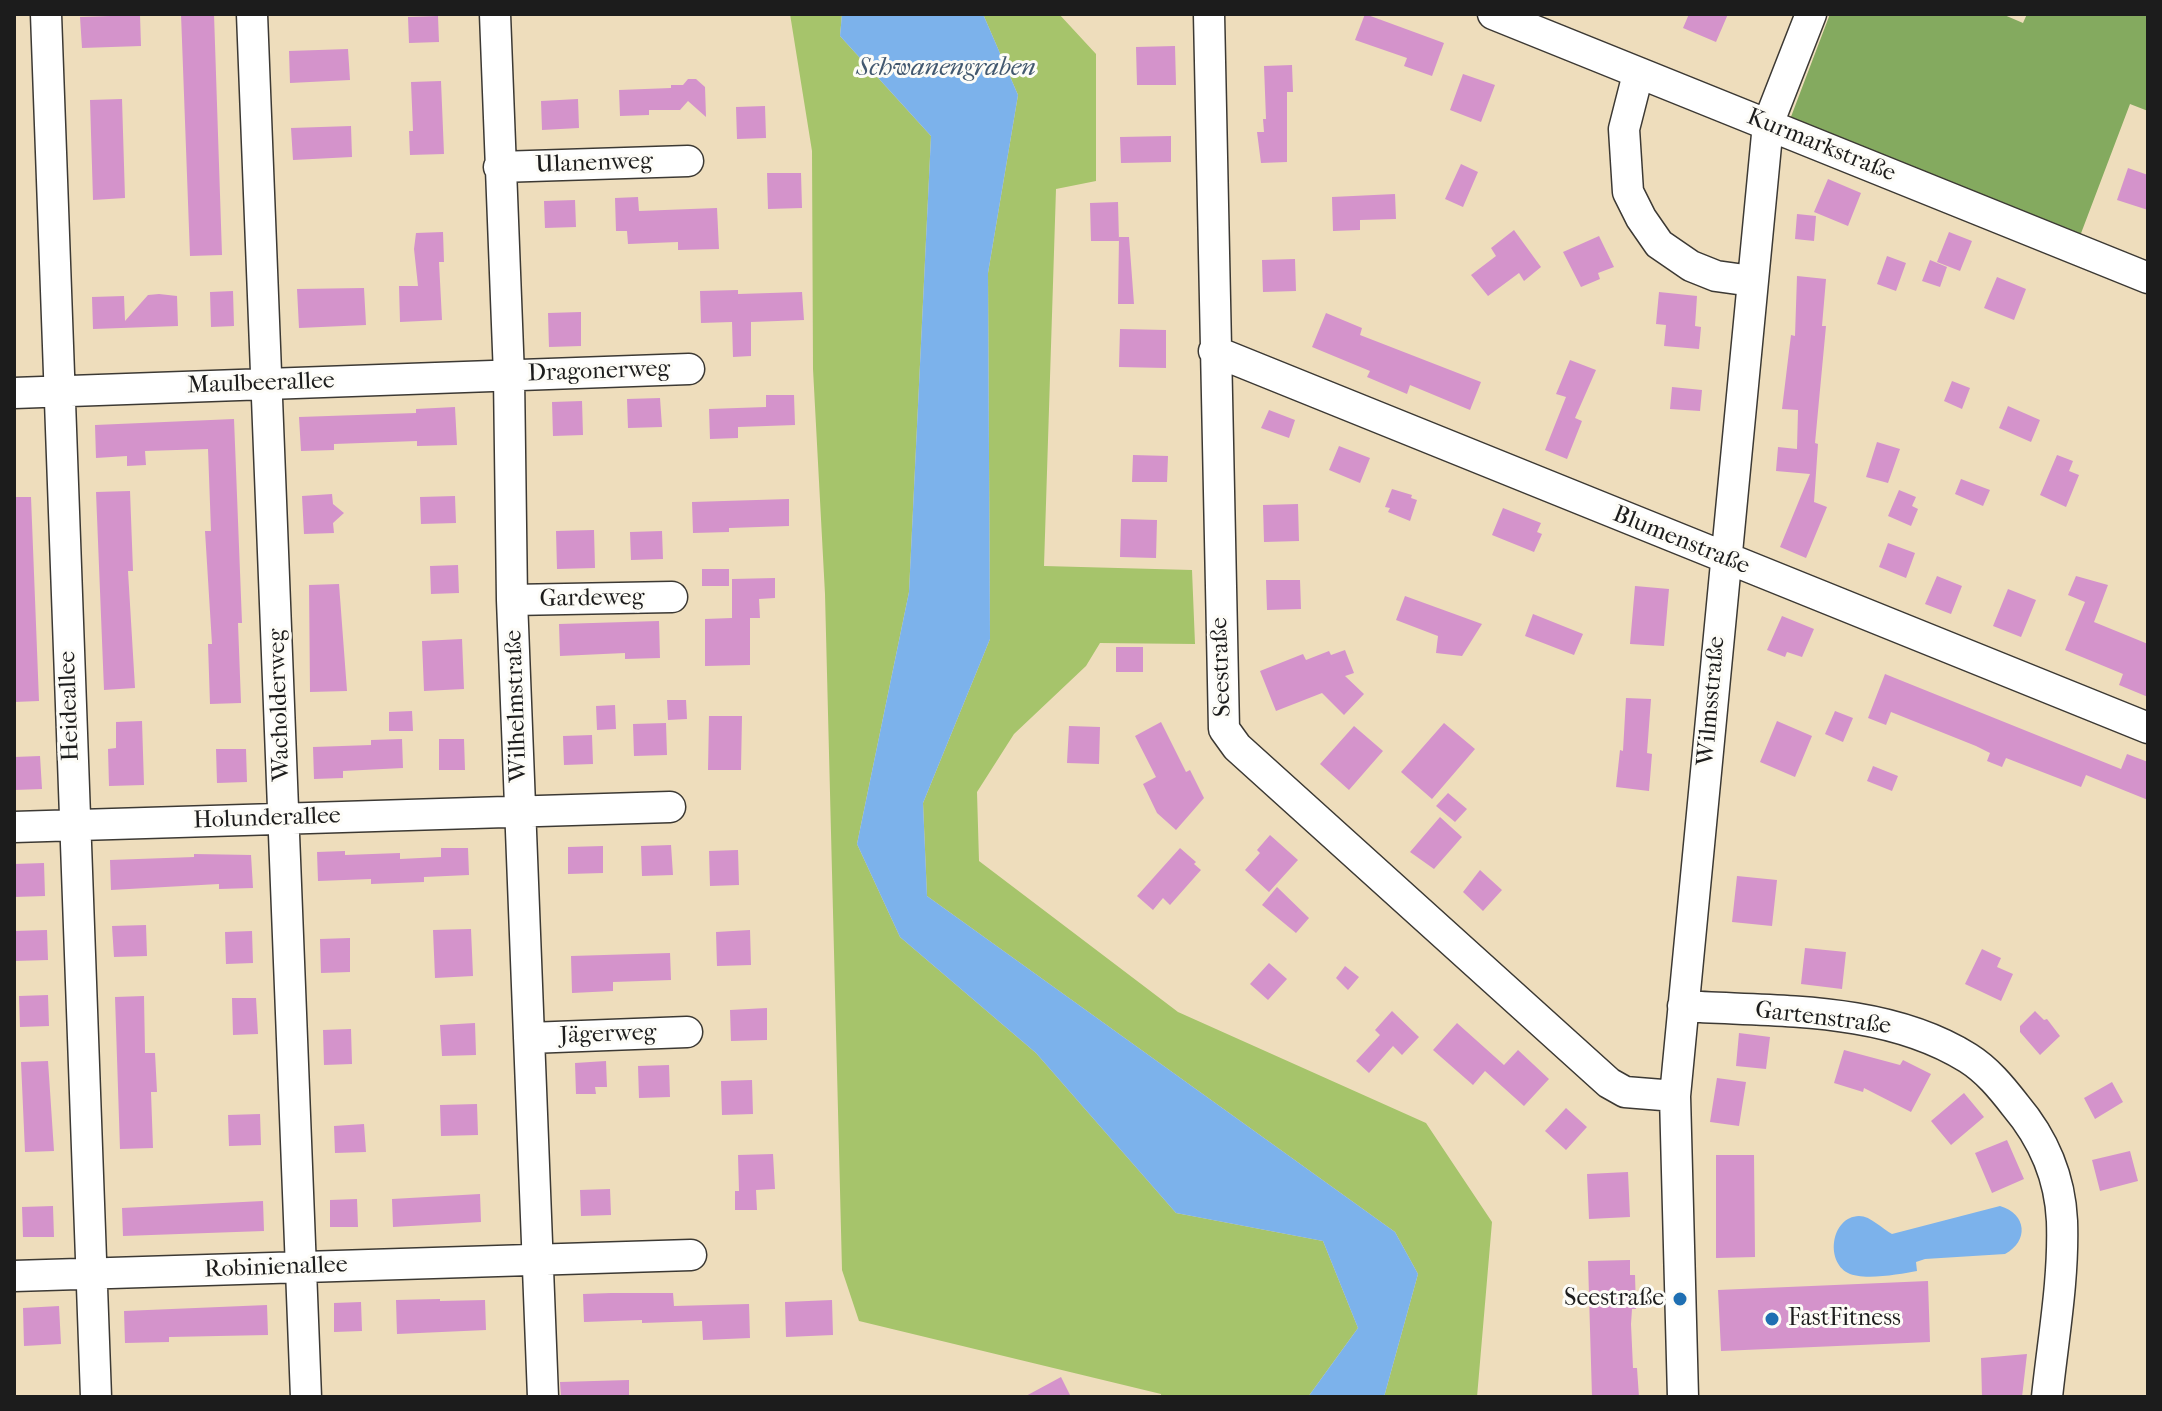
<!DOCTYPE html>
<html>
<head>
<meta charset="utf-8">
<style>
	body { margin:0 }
	#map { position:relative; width:2162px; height:1411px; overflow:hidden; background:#eeddbc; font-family:"IM FELL French Canon",serif }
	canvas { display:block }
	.frame { position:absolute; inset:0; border:16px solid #1c1c1c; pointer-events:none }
</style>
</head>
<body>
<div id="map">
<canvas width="2162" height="1411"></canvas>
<div class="frame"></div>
</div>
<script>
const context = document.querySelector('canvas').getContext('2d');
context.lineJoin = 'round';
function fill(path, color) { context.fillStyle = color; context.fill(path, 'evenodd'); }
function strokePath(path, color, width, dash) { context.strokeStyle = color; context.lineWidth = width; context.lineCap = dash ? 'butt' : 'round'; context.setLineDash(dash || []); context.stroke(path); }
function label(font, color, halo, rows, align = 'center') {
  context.font = font + ' "IM FELL French Canon",serif'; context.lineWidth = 6; context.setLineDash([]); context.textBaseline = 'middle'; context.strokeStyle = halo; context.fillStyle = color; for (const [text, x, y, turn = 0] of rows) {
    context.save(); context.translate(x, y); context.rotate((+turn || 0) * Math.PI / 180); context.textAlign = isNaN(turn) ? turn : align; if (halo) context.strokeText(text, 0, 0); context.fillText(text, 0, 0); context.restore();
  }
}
const green = new Path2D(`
	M790,14H842L840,36L931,136L909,592L857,844L900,937L1036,1053L1176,1213L1323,1241L1358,1328L1308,1397H1161V1394L859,1321L842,1270L825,594L813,369L812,151Z
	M983,14H1059L1096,54V181L1056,189L1044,566L1192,570L1195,644L1100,643L1086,666L1014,734L977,792L979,861L1178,1012L1426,1123L1492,1222L1477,1397H1384L1418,1274L1395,1232L927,896L923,803L990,639L988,273L1018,95Z`);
const forest = new Path2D(`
	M1830,14H2002L2023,23L2027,14H2148V111L2130,104L2080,236L1789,122Z`);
const water = new Path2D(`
	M842,14H983L1018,95L988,273L990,639L923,803L927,896L1395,1232L1418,1274L1384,1397H1308L1358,1328L1323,1241L1176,1213L1036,1053L900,937L857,844L909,592L931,136L840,36Z
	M2000,1206C2027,1214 2029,1241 2005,1254L1925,1259L1916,1262L1917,1271C1901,1274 1863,1281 1848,1273C1825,1261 1831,1217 1859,1216C1871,1216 1882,1229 1892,1234Z`);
const building = new Path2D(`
	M181,14H214L222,255L190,256Z
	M1365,14L1444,43L1432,76L1404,66L1407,58L1355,40Z
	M1689,14H1728L1716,42L1683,28Z
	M140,15L141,46L82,48L80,17Z
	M438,16L439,42L409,43L408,17Z
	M1175,46L1176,85H1137L1136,47Z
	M348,49L350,80L290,83L289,51Z
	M1292,65L1293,92H1287V162L1261,163L1257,132H1264L1263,119H1266L1264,66Z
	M1463,74L1495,85L1481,122L1450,110Z
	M688,79H696L705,87L706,117L688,101L680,110H649V115L620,116L619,90L671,88V85H683Z
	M441,81L444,154L410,155L409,131H413L411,82Z
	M122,99L125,198L93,200L90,100Z
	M578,99L579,128L542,130L541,101Z
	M765,106L766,138L737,139L736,107Z
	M351,126L352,157L293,160L291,128Z
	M1171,136V162L1121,163L1120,137Z
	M1461,164L1478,172L1463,207L1445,199Z
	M2128,168L2148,175V210L2117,200Z
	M767,173H801L802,208L768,209Z
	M1828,179L1861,193L1848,226L1814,212Z
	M1395,194L1396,219L1360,220V230L1333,231L1332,197Z
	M638,197L639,211L717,208L719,249L678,250V242L628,244L627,231H616L615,198Z
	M575,200L576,227L545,228L544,201Z
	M1118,202L1119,241H1091L1090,203Z
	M1797,214L1816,216L1814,241L1795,239Z
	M1514,230L1541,267L1524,281L1519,273L1488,296L1471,275L1496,256L1491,248Z
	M443,232L444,262H439L442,320L400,322L399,286H418L414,249L416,233Z
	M1949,232L1972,241L1960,271L1937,262Z
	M1599,236L1614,267L1598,273L1600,279L1581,287L1563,252Z
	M1119,237H1129L1134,304H1118Z
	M1887,256L1906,263L1896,291L1877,284Z
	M1295,259L1296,291L1263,292L1262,260Z
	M1930,260L1947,267L1940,287L1922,281Z
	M1797,276L1826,279L1822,326H1826L1815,443L1818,444L1814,502L1827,507L1806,558L1780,547L1810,474L1776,471L1778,447L1797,449L1798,410L1782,409L1791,335L1795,336Z
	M1997,277L2026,289L2014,320L1984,308Z
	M364,288L366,325L299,328L297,289Z
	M738,290V294L802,292L804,320L751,322V356L733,357L732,322L701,323L700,291Z
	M233,291L234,326L211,327L210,292Z
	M1659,292L1697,296L1695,326L1701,327L1699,349L1664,346L1666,325L1656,324Z
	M159,294L177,296L178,326L93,329L92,297L124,296L125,321L148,295Z
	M581,312V346L549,347L548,313Z
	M1326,313L1362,328L1360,335L1481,382L1470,410L1410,385L1407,394L1367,377L1370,371L1312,347Z
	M1120,329L1166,330V368L1119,367Z
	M1570,360L1596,370L1575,418L1582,421L1567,459L1545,450L1566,397L1556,394Z
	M1952,381L1970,388L1962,409L1944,401Z
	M1672,387L1702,390L1700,411L1670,409Z
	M766,395H794L795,425L738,427V438L710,439L709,409L766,407Z
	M660,398L662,427L628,428L627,399Z
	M582,401L583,435L553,436L552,402Z
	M2008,406L2040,420L2031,442L1999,428Z
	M455,407L457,445L417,446V441L334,444V450L301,451L299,417L416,413V409Z
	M1269,410L1295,420L1289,438L1261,428Z
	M234,419L242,623H238L241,703L210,704L208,644H212L205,531H211L208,449L145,451L146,465L127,466V456L96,458L95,425Z
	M1877,442L1900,449L1888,483L1866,477Z
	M1339,446L1370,458L1360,483L1329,470Z
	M1133,455L1168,456L1167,482H1132Z
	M2057,455L2073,461L2069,471L2079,475L2066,507L2040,495Z
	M1961,479L1990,490L1983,506L1955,494Z
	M1392,489L1412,495L1411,498L1417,500L1410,521L1388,512L1390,508L1385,507Z
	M1899,490L1916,497L1912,506L1918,509L1911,526L1888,516Z
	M130,491L133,571H128L135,688L104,690L96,492Z
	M332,494L333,504L344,513L333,523L334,533L304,534L302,496Z
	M455,496L456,523L421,524L420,497Z
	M14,497H31L39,701L14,702Z
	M789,499V526L729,528V532L693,533L692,502Z
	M1298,504L1299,541L1264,542L1263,505Z
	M1503,508L1541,523L1537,532L1542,534L1534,552L1492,535Z
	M1121,519L1157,520L1156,558L1120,557Z
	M594,530L595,568L557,569L556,531Z
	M662,531L663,559L631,560L630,532Z
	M1888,543L1915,553L1906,578L1879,567Z
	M458,565L459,593L431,594L430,566Z
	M702,569H729V586H702Z
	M1937,576L1962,586L1951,614L1925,604Z
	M2076,576L2108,585L2094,622L2148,644V697L2119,685L2123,674L2065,650L2085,602L2068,595Z
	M775,578V598L759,599L760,618H750V665L705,666V619L732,618V579Z
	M1266,580H1300L1301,609L1267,610Z
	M339,584L347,691L310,692L309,585Z
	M1635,586L1669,589L1664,646L1630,644Z
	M2008,589L2036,600L2021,637L1993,626Z
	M1405,596L1482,624L1462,656L1436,653L1438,636L1396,620Z
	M1533,614L1583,634L1574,655L1525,636Z
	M1782,616L1814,629L1802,657L1787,652L1785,657L1767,650Z
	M659,621L660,658L625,659V653L560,656L559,624Z
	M462,639L464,689L424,691L422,641Z
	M1116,647H1143V672H1116Z
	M1345,650L1354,673L1345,676L1364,694L1344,715L1322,693L1276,711L1260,671L1303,654L1306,660L1329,651L1331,655Z
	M1885,674L2121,769L2127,754L2148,762V800L2086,775L2081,787L2006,758L2002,767L1987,761L1990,753L1976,746L1891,712L1886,725L1868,718Z
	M1626,698L1651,699L1647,753L1652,754L1649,791L1616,787L1620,750L1623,751Z
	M667,700H686L687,719L668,720Z
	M615,705L616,729L597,730L596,706Z
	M412,711L413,731H389V712Z
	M1835,711L1853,718L1843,742L1825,734Z
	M709,716H742L741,770H708Z
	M142,721L144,785L109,786L108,749L116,748V722Z
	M1777,721L1812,736L1795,777L1760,762Z
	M1161,722L1186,772L1190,770L1204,798L1176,830L1157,813L1143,784L1156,777L1135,736Z
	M666,723L667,755L634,756L633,724Z
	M1444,723L1475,749L1432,799L1401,772Z
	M1069,726L1100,727L1099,764L1067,763Z
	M1354,726L1383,751L1349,790L1320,764Z
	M592,735L593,764L564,765L563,736Z
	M402,739L403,768L343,771V778L314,779L313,747L371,745V740Z
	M439,739H464L465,770H439Z
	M216,749H246L247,782L217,783Z
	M40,756L42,789L14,790V757Z
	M1873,766L1898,776L1892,791L1867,781Z
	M1448,793L1467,809L1455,822L1436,806Z
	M1440,817L1462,837L1434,869L1410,852Z
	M1270,835L1298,860L1269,892L1245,870L1260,853L1257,850Z
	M671,845L673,875L642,876L641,846Z
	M603,846V873L568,874V847Z
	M441,848H468L469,875L424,877V882L371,884V879L318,881L317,852L345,851V855L400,853V859L441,857Z
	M1180,848L1196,862L1194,864L1201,870L1170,905L1163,898L1153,910L1137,896Z
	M738,850L739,885L710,886L709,851Z
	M194,854L251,855L253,888L219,889V884L111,890L110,860L194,857Z
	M44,863L45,896L14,897V864Z
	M1480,870L1502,890L1483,911L1463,892Z
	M1737,876L1777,880L1772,926L1732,922Z
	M1277,887L1309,918L1296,933L1262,905Z
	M146,925L147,956L114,957L112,926Z
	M471,929L473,976L435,978L433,930Z
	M47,930L48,960L14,961V931Z
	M750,930L751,965L717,966L716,932Z
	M252,931L253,963L226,964L225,932Z
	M350,938V972L321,973L320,939Z
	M1805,948L1846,952L1842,989L1801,984Z
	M1982,949L2001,958L1997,967L2013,974L2001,1001L1965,984Z
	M670,953L671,980L613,982V991L572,993L571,956Z
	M1269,963L1287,979L1268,1000L1250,984Z
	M1345,966L1359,977L1348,990L1336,978Z
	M48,995L49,1026L20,1027L19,996Z
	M144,996L145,1053H155L157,1092H151L153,1148L120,1149L115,997Z
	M232,998H256L258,1034L233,1035Z
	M767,1008V1040L731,1041L730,1010Z
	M1392,1011L1419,1037L1402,1055L1393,1046L1369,1073L1356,1061L1380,1035L1375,1030Z
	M2035,1011L2044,1020L2047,1019L2060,1036L2040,1055L2020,1032V1026Z
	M475,1023L476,1055L442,1056L440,1025Z
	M1457,1023L1504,1065L1518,1050L1549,1079L1524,1106L1485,1071L1473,1085L1433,1050Z
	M351,1029L352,1064L324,1065L323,1030Z
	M1739,1033L1770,1037L1766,1069L1736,1066Z
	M1844,1050L1900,1065L1903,1060L1931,1074L1911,1112L1864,1088L1863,1092L1834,1083Z
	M48,1061L54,1151L25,1152L21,1062Z
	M606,1061L607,1087H595L596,1094H576L575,1063Z
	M669,1065L670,1097L639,1098L638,1066Z
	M1717,1078L1746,1082L1739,1126L1710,1122Z
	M752,1080L753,1114L722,1115L721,1081Z
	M2112,1082L2123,1102L2095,1119L2084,1098Z
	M1964,1093L1984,1117L1951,1145L1931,1121Z
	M477,1104L478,1135L441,1136L440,1105Z
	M1566,1108L1587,1127L1566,1150L1545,1131Z
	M260,1114L261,1145L229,1146L228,1115Z
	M364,1124L366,1152L335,1153L334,1126Z
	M2007,1140L2024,1179L1992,1193L1975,1153Z
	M2130,1151L2138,1181L2100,1191L2092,1160Z
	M773,1154L775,1189L756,1190L757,1210H735V1191H739L738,1155Z
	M1716,1155H1754L1755,1257L1716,1258Z
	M1628,1172L1630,1217L1589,1219L1587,1174Z
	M610,1189L611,1215L581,1216L580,1190Z
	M480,1194L481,1222L393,1227L392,1199Z
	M357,1199L358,1227H330V1200Z
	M263,1201L264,1231L123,1236L122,1208Z
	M53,1206L54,1237H23L22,1207Z
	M1630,1260V1275H1635L1636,1309H1632L1631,1324L1633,1368H1637L1639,1397H1592L1588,1261Z
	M1928,1281L1930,1342L1721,1351L1718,1290Z
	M611,1293H673L674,1306L749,1304L750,1338L703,1340L702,1321L642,1323V1320L584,1322L583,1294Z
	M440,1299V1301L485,1300L486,1330L397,1334L396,1300Z
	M832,1300L833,1335L786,1337L785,1302Z
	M361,1302L362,1331L334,1332V1303Z
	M267,1305L268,1335L169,1337V1342L125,1343L124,1311Z
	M59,1306L61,1344L24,1346L23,1308Z
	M2027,1354L2022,1397H1982L1981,1358Z
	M1061,1377L1071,1397H1024Z
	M629,1380V1397H561L560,1382Z`);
const minor = new Path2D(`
	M46,14L96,1397
	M252,14L306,1397
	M495,14L509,376L512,600L543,1397
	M1209,14L1224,729L1237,747L1609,1083L1625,1092L1675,1096
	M1493,14L2148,278
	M1638,74L1624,129L1628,192L1641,218L1659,244L1691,266L1716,276L1752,281
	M499,167L688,161
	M1214,351L2148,728
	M14,393L689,369
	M512,600L672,597
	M14,827L670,807
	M1683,1006C1777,1012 1885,1006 1968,1058C1987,1070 2001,1087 2015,1105C2043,1138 2060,1177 2062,1221C2064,1280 2053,1339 2047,1397
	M529,1038L687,1032
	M14,1276L691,1255
	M1683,1397L1675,1096L1768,124L1811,14`);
const markers = [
	[1680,1299,8,"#1f6fb2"],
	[1772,1319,8,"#1f6fb2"]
];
const streetNames = [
	["Kurmarkstraße",1821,146,22],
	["Ulanenweg",594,164,-2],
	["Dragonerweg",599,372,-2],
	["Maulbeerallee",261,384,-2],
	["Blumenstraße",1681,541,22],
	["Gardeweg",592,599,-1],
	["Seestraße",1222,667,-92],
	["Wilmsstraße",1712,701,-85],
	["Wacholderweg",280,705,-92],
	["Heideallee",70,706,-92],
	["Wilhelmstraße",517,706,-92],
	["Holunderallee",267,819,-2],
	["Gartenstraße",1823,1019,7],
	["Jägerweg",608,1035,-2],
	["Robinienallee",276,1268,-2]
];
const poiNames = [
	["Seestraße",1664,1299],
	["FastFitness",1788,1319,"left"]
];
const waterNames = [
	["Schwanengraben",946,69]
];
fill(green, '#a6c46b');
fill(forest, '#84aa5f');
fill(water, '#7cb2eb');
fill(building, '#d493cb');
strokePath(minor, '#3c3934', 33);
strokePath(minor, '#fff', 30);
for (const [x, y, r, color] of markers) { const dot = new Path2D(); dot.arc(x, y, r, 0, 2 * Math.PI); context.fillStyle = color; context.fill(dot); strokePath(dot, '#fdfcf7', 3); }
label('24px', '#1c1c1c', '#fdfcf7', streetNames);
label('24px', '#1c1c1c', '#fdfcf7', poiNames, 'right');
label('italic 26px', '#42586f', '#fdfcf7', waterNames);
</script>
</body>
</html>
